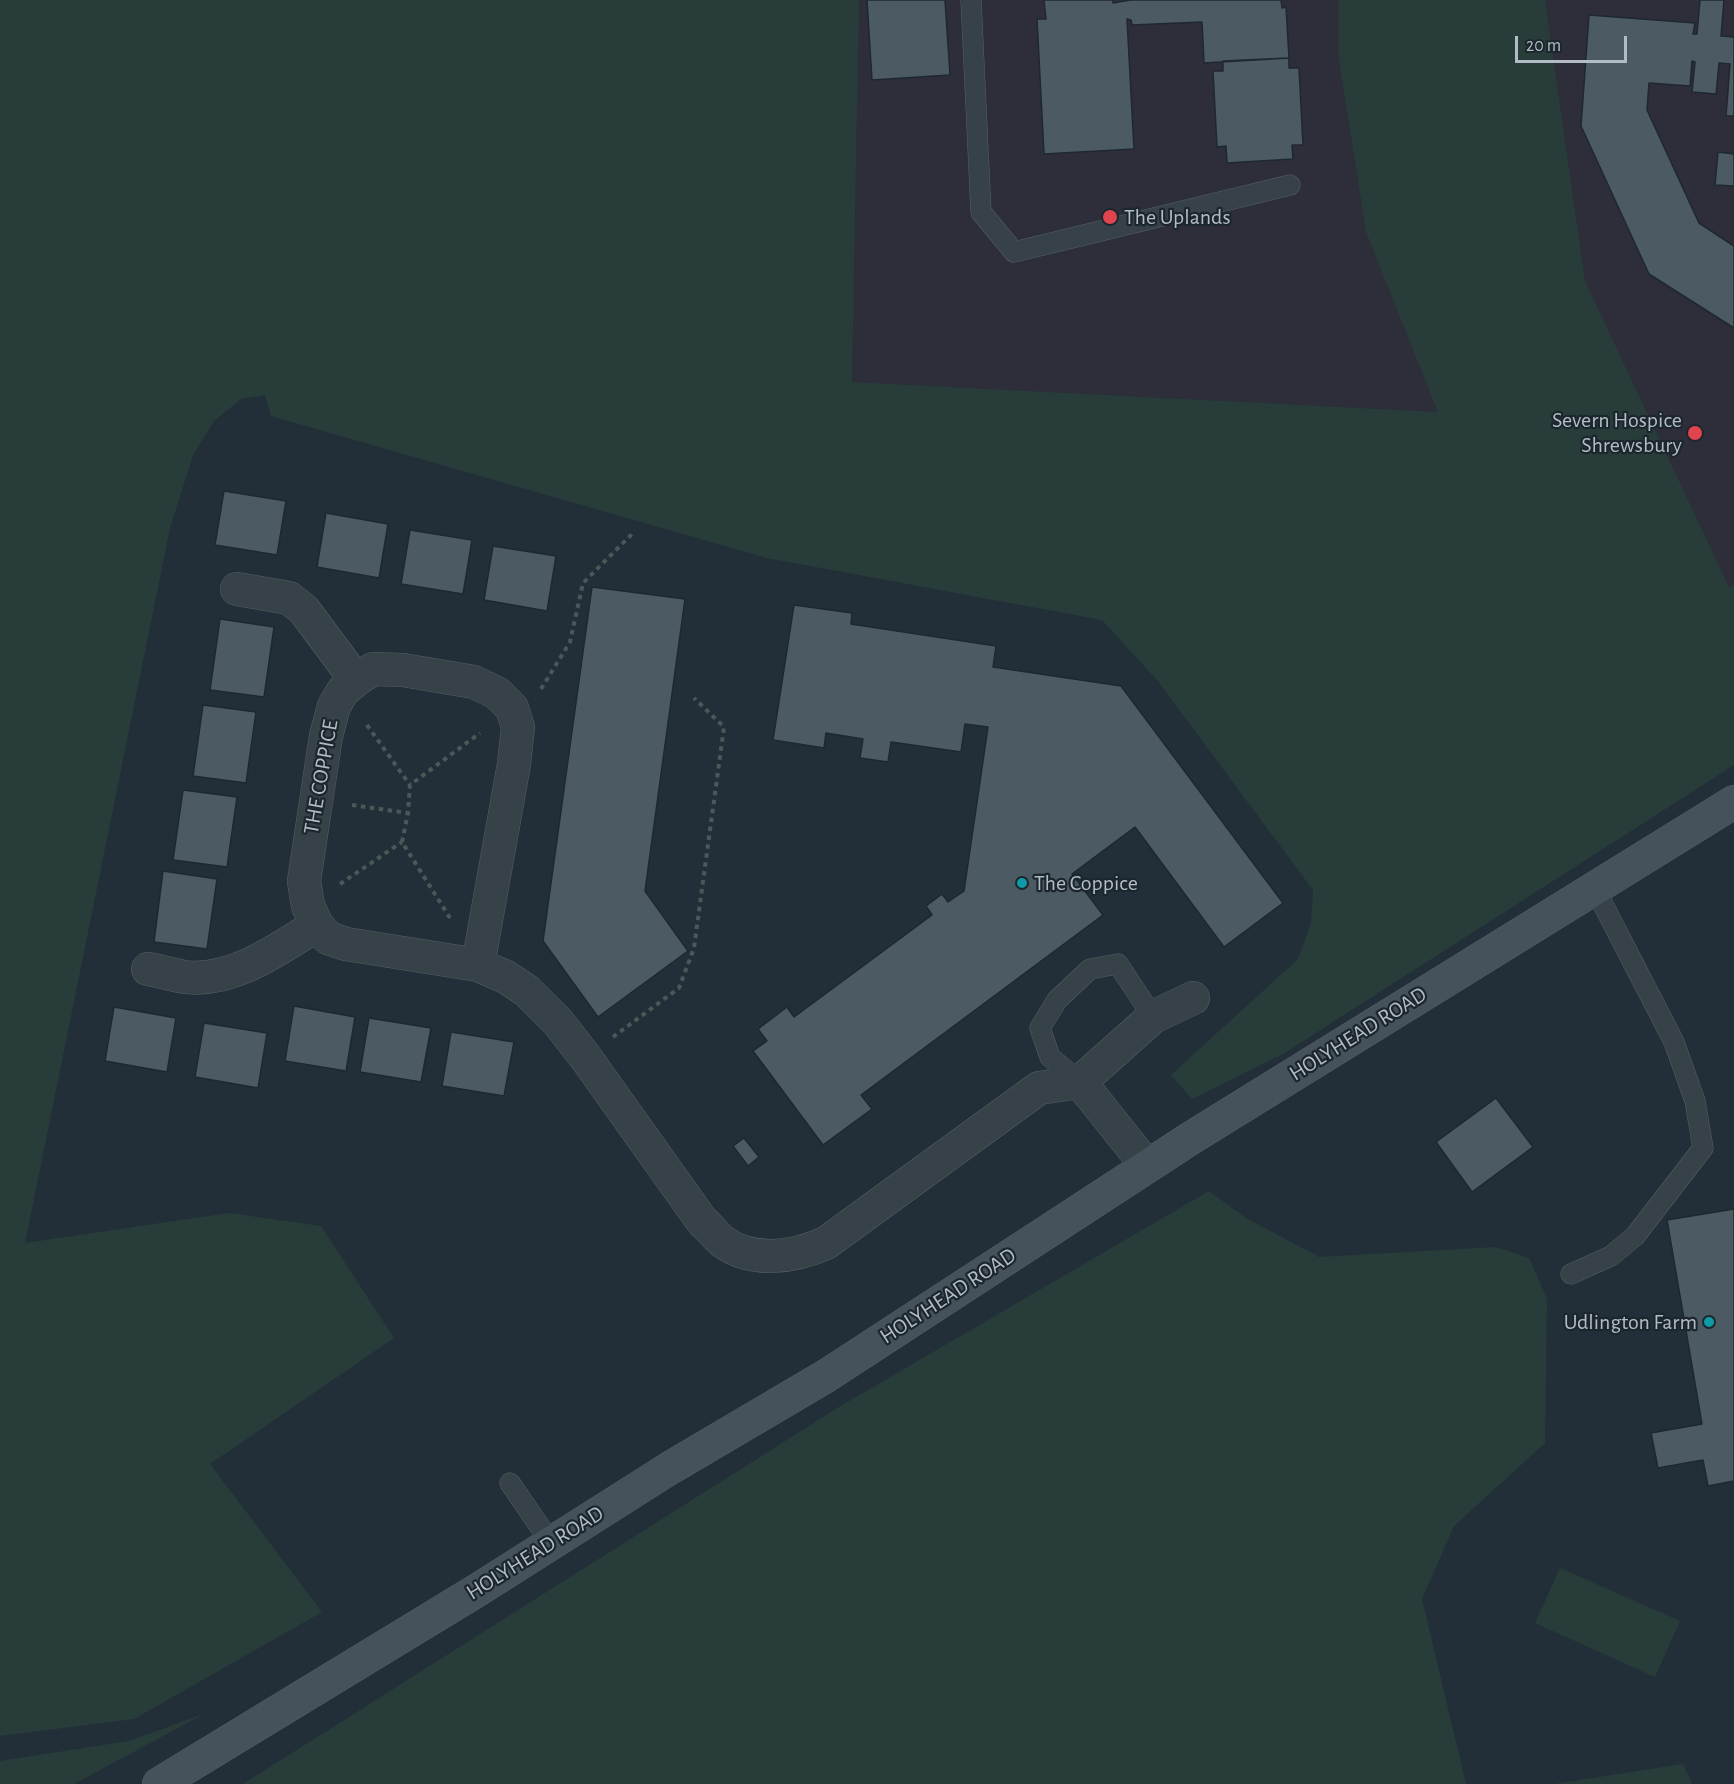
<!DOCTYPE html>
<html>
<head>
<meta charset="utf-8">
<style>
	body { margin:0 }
	#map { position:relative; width:1734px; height:1784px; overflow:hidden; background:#232f38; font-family:"Alegreya Sans",sans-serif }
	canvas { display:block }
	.scale { position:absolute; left:1515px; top:36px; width:112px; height:27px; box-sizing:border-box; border:3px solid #b2bcc4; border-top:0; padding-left:8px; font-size:18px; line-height:21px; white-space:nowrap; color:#b2bcc4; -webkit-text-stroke:4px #1c262d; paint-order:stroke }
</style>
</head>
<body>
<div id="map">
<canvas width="1734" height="1784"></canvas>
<div class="scale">20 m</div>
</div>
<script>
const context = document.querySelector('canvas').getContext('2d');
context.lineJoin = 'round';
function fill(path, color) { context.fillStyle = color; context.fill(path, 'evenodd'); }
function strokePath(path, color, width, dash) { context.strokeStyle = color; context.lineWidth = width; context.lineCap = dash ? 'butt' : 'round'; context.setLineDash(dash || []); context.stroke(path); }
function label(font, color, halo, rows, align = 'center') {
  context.font = font + ' "Alegreya Sans",sans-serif'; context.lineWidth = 4.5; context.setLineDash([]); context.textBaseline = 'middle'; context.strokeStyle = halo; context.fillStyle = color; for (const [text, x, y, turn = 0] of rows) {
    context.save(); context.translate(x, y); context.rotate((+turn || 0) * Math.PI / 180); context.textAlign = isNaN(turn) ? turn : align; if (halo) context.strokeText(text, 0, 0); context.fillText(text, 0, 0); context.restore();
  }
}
const medical = new Path2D(`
	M859,0H1339V60L1366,232L1439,412L852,382Z
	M1545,0H1734V585L1729,587L1585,281Z`);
const green = new Path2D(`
	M0,0H859L852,382L1438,412L1366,232L1339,60V0H1545L1585,281L1729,587L1734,585V765L1283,1054L1192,1099L1171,1075L1298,959L1311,923L1313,890L1157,680L1102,620L767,558L271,416L265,395L241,399L214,421L193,455L170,528L25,1243L229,1213L321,1226L394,1338L210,1464L322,1612L134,1719L0,1736Z
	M1209,1191L1246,1218L1319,1257L1496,1247L1529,1258L1547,1299L1545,1443L1454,1526L1422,1599L1466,1784H243L839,1407Z
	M1560,1568L1680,1621L1655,1677L1535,1623Z
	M206,1713L74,1784H0V1761L129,1741Z
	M1683,1764L1692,1784H1554Z`);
const building = new Path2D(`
	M867,0H945L950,75L872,80Z
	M1044,0H1113V3L1130,0H1281L1282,8L1286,7L1289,58L1204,63L1202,22L1132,25L1131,20L1127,19L1134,149L1044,154L1037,19H1046Z
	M1700,0H1724L1721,36L1734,37V116H1726L1730,64L1719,63L1716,94L1692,92L1695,62L1692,61L1690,86L1649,83L1647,110L1699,223L1734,246V328L1649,274L1581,126L1589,15L1695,23L1693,34H1697Z
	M1289,58V68H1299L1303,145H1292L1293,159L1227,163L1226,146L1217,147L1213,71H1223V61Z
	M1718,152L1734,154V186L1715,185Z
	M224,491L286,501L277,555L215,545Z
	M326,513L388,524L379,578L317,567Z
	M410,530L472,540L463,594L401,584Z
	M493,546L556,556L547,611L484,600Z
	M592,587L685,599L645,891L688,951L598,1017L543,941Z
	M794,605L852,613L851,624L996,646L993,667L1121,686L1283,903L1224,947L1135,827L1072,874L1103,915L861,1095L872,1109L823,1145L753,1051L767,1041L758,1029L787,1007L794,1017L932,915L926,906L942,894L948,902L964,891L988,727L965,724L961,752L891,742L888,762L860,758L863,739L826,733L824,748L773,740Z
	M220,619L274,627L264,697L210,690Z
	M203,705L256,712L246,783L193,776Z
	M183,790L237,797L227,867L173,860Z
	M163,871L217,879L207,949L154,942Z
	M294,1006L355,1017L346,1071L285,1061Z
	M114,1007L176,1018L167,1072L105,1061Z
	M369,1018L431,1028L421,1082L360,1072Z
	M204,1023L267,1033L258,1088L195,1077Z
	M451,1032L514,1042L504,1096L442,1086Z
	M1496,1098L1533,1147L1472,1192L1436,1142Z
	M744,1138L759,1157L748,1166L733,1146Z
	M1734,1209V1481L1708,1486L1703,1460L1658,1468L1651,1433L1702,1424L1667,1220Z`);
const path = new Path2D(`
	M541,689L570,642L583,583L632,534
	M367,725L410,785
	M352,805L408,813
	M340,884L402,842
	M450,918L402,842L408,813L410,785L480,733
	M613,1037L679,988L694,948L724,727L694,698`);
const service = new Path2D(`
	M971,0L981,212L1014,252L1290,185
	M1080,1082L1050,1057L1040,1028L1057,1000L1090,969L1118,964L1153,1017
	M1571,1274L1611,1256L1635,1236L1703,1148L1695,1101L1674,1042L1595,889
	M510,1483L551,1543`);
const minor = new Path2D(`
	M237,589L289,598L304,610L356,680
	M478,965L514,764L518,727L512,708L497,693L474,682L403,670L373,669L356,680L343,691L334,706L326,736L304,881L308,906L317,925L328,938L346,944L478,965L506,977L527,991L558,1022L586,1058L702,1221C709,1227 715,1235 722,1241C752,1264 795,1257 826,1243L1039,1088L1080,1082
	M148,969C160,971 173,975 185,977C233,983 278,949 317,925
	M1147,1166L1080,1082L1153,1017L1193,998`);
const secondary = new Path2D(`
	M159,1784L476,1591L670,1468L826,1376L1191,1138L1734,802`);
const markers = [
	[1110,217,8,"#e0444e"],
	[1695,433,8,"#e0444e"],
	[1022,883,6,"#0f9aa8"],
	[1709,1322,6,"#0f9aa8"]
];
const poiNames = [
	["The Uplands",1124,217],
	["Severn Hospice",1682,420,"right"],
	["Shrewsbury",1682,445,"right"],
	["The Coppice",1034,883],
	["Udlington Farm",1697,1322,"right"]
];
const streetNames = [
	["THE COPPICE",321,777,-80],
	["HOLYHEAD ROAD",1358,1034,-32],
	["HOLYHEAD ROAD",948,1296,-33],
	["HOLYHEAD ROAD",535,1553,-32]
];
fill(medical, '#2e2e3a');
fill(green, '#283d3a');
fill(building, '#4c5a63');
strokePath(building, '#1e282f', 1.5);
strokePath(service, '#555f66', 21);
strokePath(minor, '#555f66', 34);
strokePath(secondary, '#555f66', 34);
strokePath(path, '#475a58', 4, [4.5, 4.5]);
strokePath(service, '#374148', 20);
strokePath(minor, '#374148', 33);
strokePath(secondary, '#45515b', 33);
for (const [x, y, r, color] of markers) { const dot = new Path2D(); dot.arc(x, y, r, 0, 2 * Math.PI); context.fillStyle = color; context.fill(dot); strokePath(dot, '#1c262d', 2); }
label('22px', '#b2bcc4', '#1c262d', poiNames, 'left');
label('22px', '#b2bcc4', '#1c262d', streetNames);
</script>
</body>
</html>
